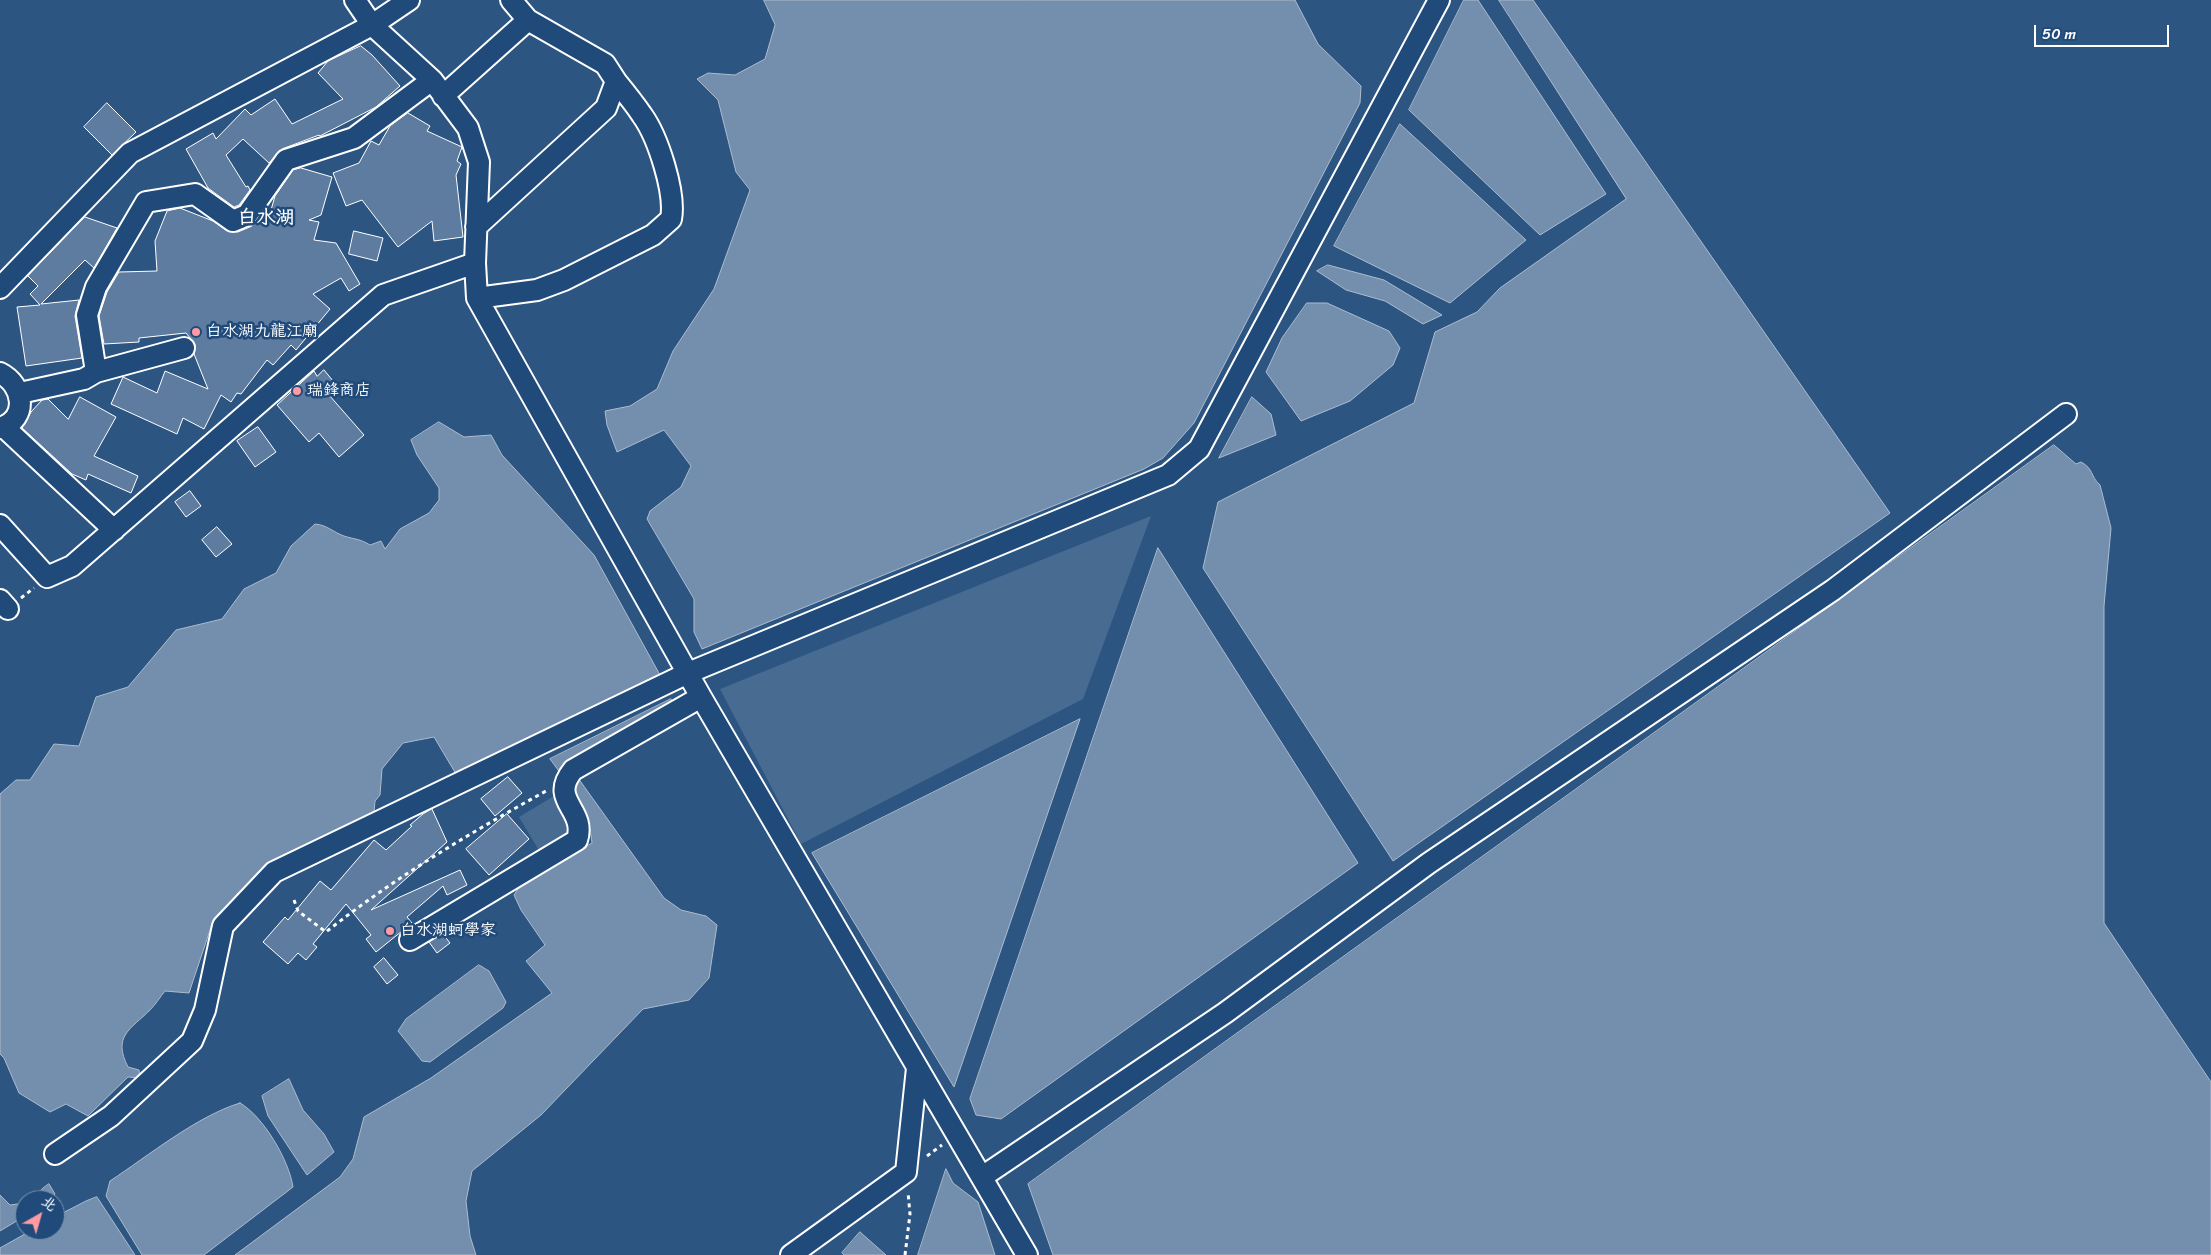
<!DOCTYPE html>
<html>
<head>
<meta charset="utf-8">
<style>
	body { margin:0 }
	#map { position:relative; width:2211px; height:1255px; overflow:hidden; background:#2c5582; font-family:Sriracha,"LXGW WenKai TC",sans-serif }
	canvas { display:block }
	.north { position:absolute; left:15px; top:1190px; width:50px; height:50px; box-sizing:border-box; background:#1f4a7a; border:1px solid #7992af; border-radius:50%; rotate:38deg; font-size:14px; font-weight:700; line-height:20px; text-align:center; color:#fff }
	.north::after { content:''; display:block; margin:auto; width:18px; height:22px; background:#ff9aa2; clip-path:polygon(50% 0,100% 100%,50% 72%,0 100%) }
	.scale { position:absolute; left:2034px; top:25px; width:135px; height:22px; box-sizing:border-box; border:2px solid #fff; border-top:0; padding-left:6px; font-size:15px; line-height:18px; white-space:nowrap; color:#fff; -webkit-text-stroke:4px #1f4a7a; paint-order:stroke }
</style>
</head>
<body>
<div id="map">
<canvas width="2211" height="1255"></canvas>
<div class="north">北</div>
<div class="scale">50 m</div>
</div>
<script>
const context = document.querySelector('canvas').getContext('2d');
context.lineJoin = 'round';
function fill(path, color) { context.fillStyle = color; context.fill(path, 'evenodd'); }
function strokePath(path, color, width, dash) { context.strokeStyle = color; context.lineWidth = width; context.lineCap = dash ? 'butt' : 'round'; context.setLineDash(dash || []); context.stroke(path); }
function label(font, color, halo, rows, align = 'center') {
  context.font = font + ' Sriracha,"LXGW WenKai TC",sans-serif'; context.lineWidth = 5; context.setLineDash([]); context.textBaseline = 'middle'; context.strokeStyle = halo; context.fillStyle = color; for (const [text, x, y, turn = 0] of rows) {
    context.save(); context.translate(x, y); context.rotate((+turn || 0) * Math.PI / 180); context.textAlign = isNaN(turn) ? turn : align; if (halo) context.strokeText(text, 0, 0); context.fillText(text, 0, 0); context.restore();
  }
}
const green = new Path2D(`
	M1151,516L1083,699L801,844L720,689Z
	M554,796C575,832 576,831 540,852L519,817Z`);
const water = new Path2D(`
	M764,0H1295L1318,44L1361,86L1360,103L1194,423L1163,458L1144,469L702,649L694,632V599L647,519L650,511L681,487L691,466L664,430L617,452L607,425L605,411L630,406L657,389L673,351L714,289L750,190L736,172L718,100L697,79L708,73L735,75L765,59L775,25Z
	M1464,0H1478L1606,194L1540,235L1409,110Z
	M1499,0H1533L1890,513L1393,861L1203,568L1218,502L1414,403L1435,332L1477,312L1500,288L1626,199Z
	M1400,124L1526,240L1450,303L1334,246Z
	M1328,265L1384,280L1442,315L1423,324L1385,301L1346,290L1317,271Z
	M1307,303H1327L1389,331L1400,348L1393,365L1350,401L1301,421L1266,372L1282,338Z
	M1252,397L1271,414L1276,435L1219,458Z
	M439,422L464,437L491,435L502,455L594,555L660,675L456,774L434,737L403,743L382,769L380,795L375,801L374,812L271,861L214,918L189,993L165,991C160,997 156,1004 150,1010C131,1029 112,1036 128,1067L139,1070L140,1078L128,1077L88,1116L66,1104L50,1112L19,1093L4,1058L0,1054V794L16,780H30L54,744L79,746L96,697L128,687L176,630L222,619L244,589L276,573L291,546L315,524C327,525 333,532 344,536C353,539 361,539 370,545L381,541L385,549L400,529L429,513L439,500V488L417,455L411,440Z
	M2054,445L2076,464L2081,462C2094,469 2090,476 2100,485L2111,528L2104,606V923L2211,1082V1255H1053L1028,1184Z
	M1158,548L1358,863L1001,1119L976,1115L970,1099Z
	M671,699L675,705L568,764L664,898L681,910L706,916L717,925L709,978L689,1000L643,1009L541,1115L472,1171L466,1201L470,1236L476,1255H235L340,1177L353,1159L364,1117L431,1078L552,993L526,961L545,945L521,910L514,895L521,884L592,843C589,810 569,785 550,759Z
	M1080,719L954,1087L812,853Z
	M479,965L489,971L506,1002L503,1008L430,1062L422,1061L398,1031L406,1019Z
	M289,1079L303,1110L324,1134L334,1152L307,1175L268,1116L262,1096Z
	M240,1103C263,1116 289,1160 293,1187L204,1255H142L106,1196L110,1181C148,1156 197,1116 240,1103Z
	M946,1169L953,1183L978,1202L995,1255H918Z
	M49,1184L55,1194L50,1200H36L42,1189Z
	M0,1195L10,1205L25,1203V1216L0,1231Z
	M97,1197L135,1255H0V1248L32,1230H55V1217L86,1201Z
	M860,1232L886,1255H844L842,1253Z`);
const building = new Path2D(`
	M361,46L372,55L400,86L376,107L320,136L319,135L282,149L269,163L243,139L226,155L246,187L248,186L250,190L239,205L234,207L208,188L186,149L213,133L216,139L245,109L251,115L275,99L292,124L343,99L318,73L328,61Z
	M107,103L136,132L112,155L84,127Z
	M408,113L430,126L427,131L462,147L457,161L461,164L456,175L463,237L434,241L432,221L398,247L362,200L346,206L333,173L359,163L371,141L379,145L390,126Z
	M301,168L332,177L321,215L309,220L319,222L314,240L336,243L360,284L349,291L341,278L313,294L330,309L296,350L291,345L273,365L267,360L241,394L237,393L231,402L221,395L204,429L183,418L177,434L111,404L123,377L157,393L165,371L208,389L194,354L195,344L186,333L139,338V342L104,344L99,316L107,292L119,272L157,271L155,241L167,211L180,208L213,221L227,231L238,232L252,226L265,210L269,217L275,196L293,170Z
	M85,217L117,228L94,268L85,260L41,304L79,300L75,316L82,358L26,366L17,307L40,305L30,294L38,286L28,276Z
	M354,231L383,238L377,261L349,254Z
	M324,370L338,387L329,395L364,435L339,457L319,433L309,442L277,405L314,371L317,376Z
	M80,397L116,417L94,456L138,476L131,493L88,474L86,480L72,474L22,428L31,412L42,400L48,399L68,419Z
	M258,427L276,452L255,467L237,441Z
	M190,491L201,506L186,517L175,502Z
	M217,527L232,544L216,557L202,540Z
	M508,777L522,793L495,816L481,799Z
	M432,809L447,842L371,910L460,870L467,885L447,895L443,886L407,917L412,923L376,952L366,939L371,935L346,904L313,944L317,947L306,960L298,953L288,964L263,942L285,917L288,920L320,881L331,890L374,840L386,850L412,826L410,825L423,814Z
	M507,814L529,839L489,875L466,849Z
	M443,934L450,943L437,953L429,942Z
	M384,958L398,975L387,984L374,967Z`);
const path = new Path2D(`
	M21,598L34,588
	M294,900L298,911L326,932C394,878 470,833 546,791
	M927,1156L942,1145
	M905,1255L910,1214L908,1192`);
const minor = new Path2D(`
	M355,0L372,25L432,80L468,128L479,162L475,263L477,298L701,697L1027,1255
	M511,0L528,20
	M443,96L528,20L605,64L616,81L606,108L476,227
	M0,288L130,153L372,25L409,0
	M477,298L537,290L564,280L653,235L671,219C676,193 658,137 642,115C634,103 625,92 616,81
	M96,372L184,348
	M0,373C24,385 29,419 0,428
	M20,393L84,379L96,372L87,315L96,287L146,202L195,194L233,221L247,215L286,160L354,138L432,80
	M4,427L114,530
	M0,525L47,577L72,566L383,295L475,263
	M0,600L8,609
	M410,940L577,840C587,809 548,801 573,770L701,697
	M55,1154L111,1116L192,1041L205,1010L223,926L274,872L688,673L1168,475L1199,449L1439,0
	M982,1177L1225,1013L1429,863L1833,590L2066,414
	M791,1255L906,1172L917,1068`);
const markers = [
	[196,332,5,"#ff9aa2"],
	[297,391,5,"#ff9aa2"],
	[390,931,5,"#ff9aa2"]
];
const poiNames = [
	["白水湖九龍江廟",206,332],
	["瑞鋒商店",307,391],
	["白水湖蚵學家",400,931]
];
const quarterNames = [
	["白水湖",266,218]
];
fill(green, '#486b92');
fill(water, '#748fad');
strokePath(water, '#acbcce', 1);
fill(building, '#5e7c9f');
strokePath(building, '#fff', 1);
strokePath(minor, '#fff', 24);
strokePath(path, '#fff', 3, [4, 4]);
strokePath(minor, '#1f4a7a', 20);
for (const [x, y, r, color] of markers) { const dot = new Path2D(); dot.arc(x, y, r, 0, 2 * Math.PI); context.fillStyle = color; context.fill(dot); strokePath(dot, '#1f4a7a', 2); }
label('16px', '#fff', '#1f4a7a', poiNames, 'left');
label('bold 19px', '#fff', '#1f4a7a', quarterNames);
</script>
</body>
</html>
